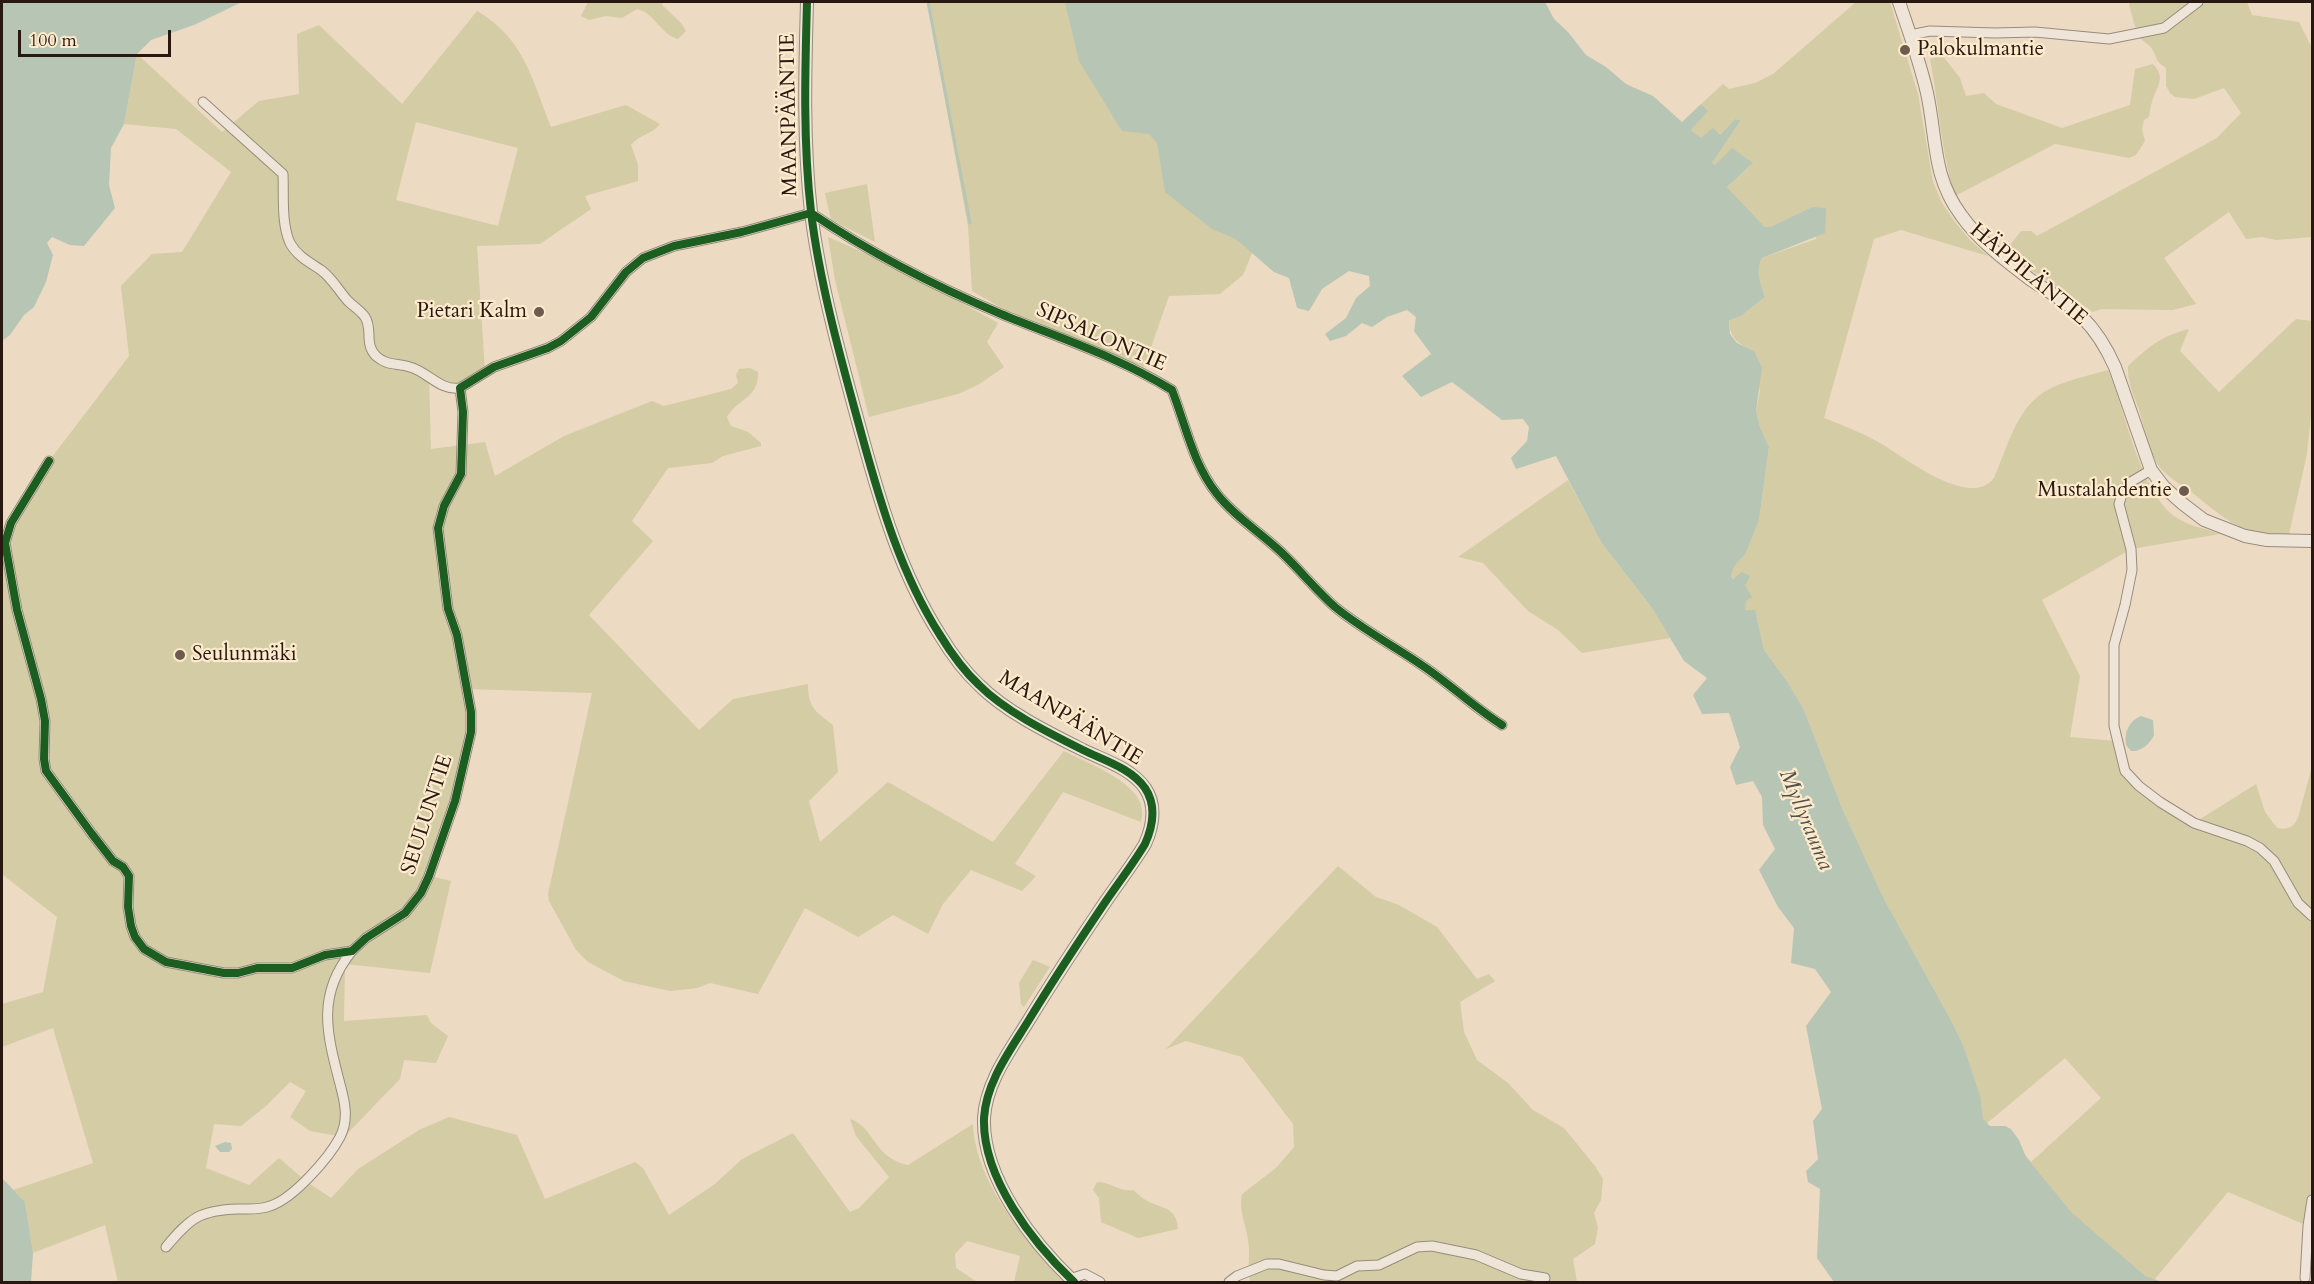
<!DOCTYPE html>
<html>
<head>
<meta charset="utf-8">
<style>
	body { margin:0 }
	#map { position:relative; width:2314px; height:1284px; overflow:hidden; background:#ecdac2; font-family:Cardo,serif }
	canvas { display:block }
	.frame { position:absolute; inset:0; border:3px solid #291711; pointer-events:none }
	.scale { position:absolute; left:18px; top:30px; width:153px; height:27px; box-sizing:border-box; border:3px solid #291711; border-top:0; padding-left:8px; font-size:18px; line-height:21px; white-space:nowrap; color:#291711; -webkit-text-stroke:4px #feeacc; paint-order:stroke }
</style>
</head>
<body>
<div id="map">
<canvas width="2314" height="1284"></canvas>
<div class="frame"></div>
<div class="scale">100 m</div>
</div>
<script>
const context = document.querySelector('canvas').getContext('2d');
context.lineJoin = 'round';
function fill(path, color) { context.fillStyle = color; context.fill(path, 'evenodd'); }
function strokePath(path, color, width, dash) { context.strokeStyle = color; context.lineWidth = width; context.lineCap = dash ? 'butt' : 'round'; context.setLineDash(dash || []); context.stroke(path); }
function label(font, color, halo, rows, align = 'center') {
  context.font = font + ' Cardo,serif'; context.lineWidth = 4.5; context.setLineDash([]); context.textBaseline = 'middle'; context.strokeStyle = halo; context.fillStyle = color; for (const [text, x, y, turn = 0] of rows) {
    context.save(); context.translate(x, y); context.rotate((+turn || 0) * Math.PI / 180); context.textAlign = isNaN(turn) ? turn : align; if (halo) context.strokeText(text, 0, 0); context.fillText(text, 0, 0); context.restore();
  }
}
const green = new Path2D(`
	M588,2H663L662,5L681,23L686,31L678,39C660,34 655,13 637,9L622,18L606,16L589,20L581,16Z
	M927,2H1149L1274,272L1252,253L1243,275L1220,294L1169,296L1144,367L1003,309L972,291L968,226Z
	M1856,2H1890L1918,94L1933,182L1942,203L1955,222L1970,240L1988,256L1901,230L1874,239L1824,418C1843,425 1862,433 1880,443C1904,457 1970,510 1994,478C2005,453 2014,418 2035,399C2053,382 2085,377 2108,370C2126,411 2139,493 2177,518C2189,526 2207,529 2220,534L2131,549L2042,600L2080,676L2070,737L2117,741L2125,771L2194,823L2256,784L2265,812L2277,828C2288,830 2293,828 2298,818L2312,766V1206L2308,1226L2228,1192L2154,1280L2162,1282L2074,1262L2023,1152L2031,1162L2101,1098L2065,1058L1980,1129L1963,1045L1952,1022L1883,897L1842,808L1804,710L1787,681L1764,650L1755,611L1745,610C1744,603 1750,591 1744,585C1741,581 1734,580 1731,576L1734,567L1746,553L1759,520L1769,447L1760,427L1756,411L1760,392L1754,351C1737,343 1730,339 1729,319L1741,316L1765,297C1761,283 1755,272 1762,258L1816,239L1812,207L1770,227H1765L1727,187C1735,178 1745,173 1752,163L1741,156L1715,165L1712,163L1741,120L1735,119L1720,135L1701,139L1691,130L1707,111L1701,104L1723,84L1729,89L1755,83L1773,74Z
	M2129,2H2247L2252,15L2299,22L2312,48V237L2276,240L2262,237L2246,239L2229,212L2164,258L2196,304L2173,310L2101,309L2093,312L2009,255L2010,245L2021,231H2031L2037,236L2217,138L2241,113L2224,88L2194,99L2175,97L2170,93L2166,86V68C2155,61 2158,59 2152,49C2149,44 2145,43 2141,39C2137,35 2129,7 2129,2Z
	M477,11C525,39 532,80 551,127L626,105L660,124C652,135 639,134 631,145L638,165V181L585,196L591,209L540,244L477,246L485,372L460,388L429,379L431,449L485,442L495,476L564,436L652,401L664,406L731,389L738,383L736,375L739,369L750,368L758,372C759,398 738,398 727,417L731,426L748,432L761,443V446L723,456L712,463L668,468L632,521L653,541L589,615L699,730L733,699L808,684C808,708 815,711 833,725L838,772L809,801L820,842L888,782L993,842L1064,751C1089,764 1153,786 1141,822L1063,792L1015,864L1036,876L1022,891L971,870L943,904L928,934L893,915L858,937L805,908L758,994L710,983L697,988L670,991L624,981L588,962L576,950L549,901L548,894L592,693L467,689L471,732L430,876L451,881L430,973L345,964L344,1021L427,1015L431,1023L448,1036L436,1063L404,1060L400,1079L344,1137L310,1131L290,1117L306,1091L290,1082L266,1106L241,1126L214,1124L206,1168L249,1185L279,1158L307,1182L331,1198L358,1169L419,1130L449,1117L517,1135L545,1199L635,1162L643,1168L669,1215L715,1184L742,1159L793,1133L850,1212L859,1208L889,1177L856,1136L850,1119C875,1127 873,1158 908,1165L973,1124C975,1182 1026,1241 1064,1282H1014L1020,1256L967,1241L955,1254L956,1268L977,1282H118L105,1225L33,1253L25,1202L13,1190L93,1163L53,1028L2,1047V1004L43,992L57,917L3,875L2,541L49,461L129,356L121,286L152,254L182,252L231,172L176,129L124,124L137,54L222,132L259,101L299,94L297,34L319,25L402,104ZM416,122L518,148L498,226L396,200Z
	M1942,55L1960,78L1966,96L1984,93L1996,104L2062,128L2130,105L2135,69L2153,64C2167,79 2156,87 2152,102C2150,107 2150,112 2149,117L2144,120L2142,129L2145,141L2136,155L2129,158L2055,144L1955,196C1941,152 1939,105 1930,59Z
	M867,184L875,242L831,220L825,193Z
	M828,237L899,268L998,323L987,342L1004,367L978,385L958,394L869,417L835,280Z
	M2296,319L2312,321V405L2307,454L2289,534C2243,536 2229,522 2195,495C2185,487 2171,479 2162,470C2149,455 2145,429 2139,410C2134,396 2127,381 2128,366C2150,346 2159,337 2189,329L2180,351L2219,392Z
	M1568,480L1601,542L1652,608L1670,638L1582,653L1558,630L1528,611L1483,563L1458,557Z
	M1338,866L1376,897L1399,905L1437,927L1477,979L1489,974L1495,981L1460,1002L1464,1032L1477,1060L1508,1083L1533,1110L1564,1128L1595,1166L1603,1179L1601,1200L1594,1213L1598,1228L1595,1244L1573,1259L1577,1282H1250C1248,1268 1249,1264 1249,1250C1249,1230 1238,1213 1242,1194L1276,1168L1294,1147L1293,1124L1242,1057L1186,1041L1166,1049Z
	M1033,960L1050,967L1024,1007L1021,1004L1019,983Z
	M1097,1182C1110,1182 1120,1192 1133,1190C1138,1194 1143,1199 1149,1202C1164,1208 1177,1209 1178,1229L1138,1238L1101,1222L1099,1198L1093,1190Z`);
const water = new Path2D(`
	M2,2H242L194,25L151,40L137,54L124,124L111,148L109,185L115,208L84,246L70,245L52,237L47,243L53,255L46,282L34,307L24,315L10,335L2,341Z
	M1065,2H1545L1554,19L1568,32L1586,55L1606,67L1626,84L1653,96L1682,122L1701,104L1708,111L1691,130L1701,138L1713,128L1720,135L1735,119L1741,120L1712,163L1715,165L1732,148L1753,163L1727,187L1765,227H1770L1812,207L1826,208L1825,233L1762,258C1755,272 1761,283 1765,297L1741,316L1729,320L1730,334L1737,343L1754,351L1762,368L1756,411L1760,427L1769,447L1759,520L1746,553L1734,567L1731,576L1733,579L1742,572L1750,576L1745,585L1752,597L1746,601L1745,610H1755L1764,650L1787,681L1804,710L1842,808L1883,897L1952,1022L1963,1045L1980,1096L1983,1119L1990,1126H2005L2011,1129L2019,1140L2026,1157L2071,1212L2145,1276L2162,1282H1834L1817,1258L1820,1189L1808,1182L1806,1171L1818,1159L1813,1121L1822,1109L1806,1026L1831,992L1815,969L1791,963L1794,928L1778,907L1759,870L1775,849L1763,825L1762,797L1753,781L1736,785L1730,767L1740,747L1729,713L1702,714L1693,695L1707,678L1684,661L1652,608L1601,542L1556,456L1516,469L1511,458L1527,441L1529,427L1523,419L1502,420L1452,382L1421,397L1402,376L1431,354L1414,331L1416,317L1407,310L1387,317L1372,327L1362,323L1346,336L1330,341L1325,334L1346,318L1356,298L1370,286L1369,276L1349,271L1322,289L1309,311L1297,308L1289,278L1274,272L1236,239L1212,229L1165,192L1157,143L1149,134L1122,131L1079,61Z
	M2141,716L2153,720L2154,735C2150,744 2141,752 2131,751L2126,745C2124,732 2129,721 2141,716Z
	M225,1142L231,1143L232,1149L229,1152H220L215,1146Z
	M2,1178L25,1202L33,1253L31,1282H2Z`);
const stream = new Path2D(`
	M928,2L970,223`);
const minor = new Path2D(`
	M1910,35L1930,31L1995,33L2035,32L2109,39L2164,28L2198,2
	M203,102L283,174C284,195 281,223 290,243C297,256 309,262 321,270C332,278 339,291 348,301C353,306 361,311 365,317C373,329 364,344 376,356C387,366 397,363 410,367C428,372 440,391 460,388
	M49,461L11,523L5,543L17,610L41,699L45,721L44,759L46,771L92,834L113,861L123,867L129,876L128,907L131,926L135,937L144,949L166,962L224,973H238L257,968H292L325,955L352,951L366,938L405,913L421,893L429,876L455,801L471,732V712L457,635L448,609L438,528L444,506L461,474L463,412L460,388L494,367L548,348L561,341L591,317L626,272L643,258L674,246L742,232L811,213C869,252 937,287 1001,314C1059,338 1119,357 1172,390C1186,426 1193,464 1217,494C1235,517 1260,532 1281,552C1300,570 1316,590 1335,607C1363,630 1396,647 1426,668C1452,686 1475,708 1502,725
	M2151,470L2129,483L2122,494L2119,504L2131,549L2132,570L2125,605L2114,645V726L2125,771L2139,786L2160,802L2194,823L2247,841L2260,848L2274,861L2298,903L2312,916
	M166,1247C190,1218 200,1210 238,1209C249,1209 260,1210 270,1206C293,1199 329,1158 340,1137C349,1120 345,1102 340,1084C327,1034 316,995 352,951
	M2305,1278L2308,1226L2312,1200
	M1070,1279L1085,1274L1100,1282
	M1229,1282L1237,1276L1267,1264H1279L1324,1275L1337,1276L1357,1266L1379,1265L1417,1247L1432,1246L1476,1255L1521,1274L1545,1278`);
const tertiary = new Path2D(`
	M807,2C805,72 803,142 811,212C820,286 842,363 862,436C881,505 901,574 940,635C951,653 964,671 979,685C1006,712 1049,733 1083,750C1103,760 1131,768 1145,788C1157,806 1153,826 1145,844C1133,864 1119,882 1106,901C1079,941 1052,982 1027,1023C1009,1052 986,1083 984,1118C982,1178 1033,1243 1074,1282
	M1899,2C1909,32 1920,62 1927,93C1937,139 1932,176 1961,215C1979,241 2006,261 2031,280C2049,292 2068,302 2083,318C2097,332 2107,349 2115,367L2151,470L2164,487L2183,504L2204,520L2245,536L2267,540L2312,541`);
const cycleway = new Path2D(`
	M807,2C805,72 803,142 811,212C820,286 842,363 862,436C881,505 901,574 940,635C951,653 964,671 979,685C1006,712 1049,733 1083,750C1103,760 1131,768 1145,788C1157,806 1153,826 1145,844C1133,864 1119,882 1106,901C1079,941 1052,982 1027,1023C1009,1052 986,1083 984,1118C982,1178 1033,1243 1074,1282
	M49,461L11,523L5,543L17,610L41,699L45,721L44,759L46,771L92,834L113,861L123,867L129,876L128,907L131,926L135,937L144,949L166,962L224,973H238L257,968H292L325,955L352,951L366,938L405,913L421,893L429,876L455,801L471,732V712L457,635L448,609L438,528L444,506L461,474L463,412L460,388L494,367L548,348L561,341L591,317L626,272L643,258L674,246L742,232L811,213C869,252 937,287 1001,314C1059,338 1119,357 1172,390C1186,426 1193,464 1217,494C1235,517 1260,532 1281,552C1300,570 1316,590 1335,607C1363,630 1396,647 1426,668C1452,686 1475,708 1502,725`);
const markers = [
	[1905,50,6,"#6d5b4f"],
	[539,312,6,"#6d5b4f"],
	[2184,491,6,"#6d5b4f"],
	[180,655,6,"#6d5b4f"]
];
const poiNames = [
	["Palokulmantie",1917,50],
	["Pietari Kalm",527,312,"right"],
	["Mustalahdentie",2172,491,"right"],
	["Seulunmäki",192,655]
];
const streetNames = [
	["MAANPÄÄNTIE",790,115,-91],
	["HÄPPILÄNTIE",2028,275,40],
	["SIPSALONTIE",1101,338,24],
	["MAANPÄÄNTIE",1070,719,31],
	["SEULUNTIE",428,815,-72]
];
const waterNames = [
	["Myllyrauma",1805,820,67]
];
fill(green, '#d4cca4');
fill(water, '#b7c5b5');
strokePath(stream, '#b7c5b5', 3);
strokePath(minor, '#978b7d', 11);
strokePath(tertiary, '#978b7d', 14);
strokePath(minor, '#eee5d8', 9);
strokePath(tertiary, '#eee5d8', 12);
strokePath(cycleway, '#1b5e20', 8);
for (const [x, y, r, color] of markers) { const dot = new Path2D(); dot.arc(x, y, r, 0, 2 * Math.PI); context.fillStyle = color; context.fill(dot); strokePath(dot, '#feeacc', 2); }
label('21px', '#291711', '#feeacc', poiNames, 'left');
label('21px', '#291711', '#feeacc', streetNames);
label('italic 22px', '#535149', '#feeacc', waterNames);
</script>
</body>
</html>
